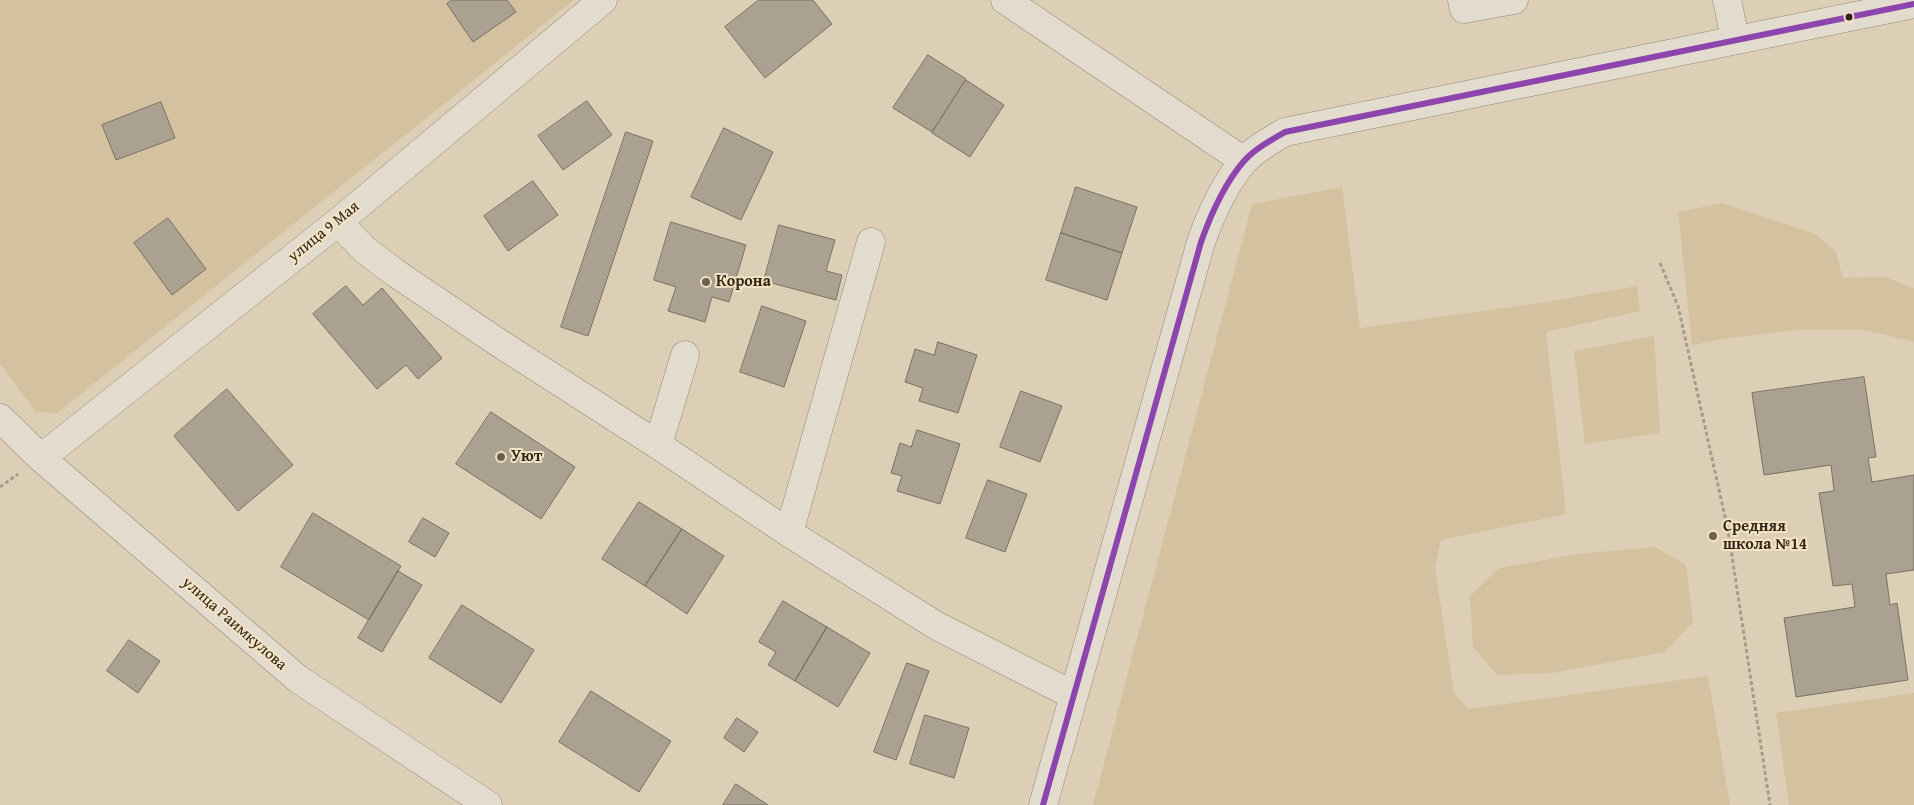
<!DOCTYPE html>
<html>
<head>
<meta charset="utf-8">
<style>
	body { margin:0 }
	canvas { display:block; background:#ddcfb5 }
</style>
</head>
<body>
<canvas width="1914" height="805"></canvas>
<script>
const context = document.querySelector('canvas').getContext('2d');
context.lineJoin = 'round';
function fill(path, color) { context.fillStyle = color; context.fill(path, 'evenodd'); }
function strokePath(path, color, width, dash) { context.strokeStyle = color; context.lineWidth = width; context.lineCap = dash ? 'butt' : 'round'; context.setLineDash(dash || []); context.stroke(path); }
function label(font, color, halo, rows, align = 'center') {
  context.font = font + ' "Gentium Book Plus",serif'; context.lineWidth = 4; context.setLineDash([]); context.textBaseline = 'middle'; context.strokeStyle = halo; context.fillStyle = color; for (const [text, x, y, turn = 0] of rows) {
    context.save(); context.translate(x, y); context.rotate((+turn || 0) * Math.PI / 180); context.textAlign = isNaN(turn) ? turn : align; if (halo) context.strokeText(text, 0, 0); context.fillText(text, 0, 0); context.restore();
  }
}
const green = new Path2D(`
	M0,0H574L57,413L36,412L0,364Z
	M1342,187L1360,328L1547,302L1637,286L1640,311L1546,332L1566,514L1441,540L1435,568L1454,693L1468,709L1708,676L1730,805H1093L1252,204Z
	M1721,203L1813,233L1835,250L1843,278L1885,277L1914,288V342L1865,330H1796L1729,338L1692,345L1678,212Z
	M1654,336L1660,433L1585,444L1574,351Z
	M1655,547L1686,565L1693,622L1665,652L1552,673L1497,675L1473,647L1470,596L1499,568L1578,554Z
	M1914,693V805H1789L1776,713Z`);
const building = new Path2D(`
	M452,0H507L516,12L473,42L447,4Z
	M759,0H813L832,24L765,78L725,27Z
	M928,55L966,79L932,132L893,108Z
	M966,80L1004,105L970,157L932,133Z
	M587,101L612,135L563,170L538,136Z
	M161,102L175,138L116,160L102,125Z
	M724,128L773,152L741,220L691,197Z
	M626,132L653,141L588,336L561,327Z
	M533,181L558,215L508,251L484,216Z
	M1076,187L1137,207L1122,253L1061,233Z
	M168,218L206,269L172,295L134,243Z
	M671,222L746,245L729,302L712,297L705,322L668,311L676,287L654,280Z
	M779,225L835,240L826,271L842,275L836,300L764,281Z
	M1061,233L1122,253L1107,300L1046,280Z
	M346,286L363,305L382,288L442,358L418,379L406,365L377,389L313,314Z
	M762,306L806,321L784,387L740,372Z
	M938,342L977,355L958,413L919,401L923,388L905,382L915,349L934,355Z
	M1864,377L1876,457L1868,458L1872,482L1914,475V570L1886,574L1890,605L1897,603L1908,680L1796,697L1784,618L1855,607L1852,584L1833,586L1819,493L1834,491L1831,465L1764,475L1752,393Z
	M227,389L293,465L238,511L174,436Z
	M1021,391L1062,406L1040,462L1000,447Z
	M491,412L575,467L541,519L456,464Z
	M917,430L960,444L940,504L897,491L902,476L891,473L900,443L911,447Z
	M988,480L1027,494L1005,552L966,538Z
	M639,502L682,529L645,586L602,559Z
	M313,513L401,566L369,620L281,567Z
	M423,518L449,533L435,557L409,542Z
	M682,529L724,556L687,614L645,586Z
	M398,571L422,585L382,652L358,638Z
	M783,601L827,627L795,681L768,665L776,652L759,642Z
	M462,605L534,650L501,703L429,658Z
	M827,627L870,653L838,707L795,681Z
	M129,640L160,661L138,693L107,671Z
	M907,663L929,671L896,760L874,752Z
	M591,691L671,741L639,792L559,742Z
	M925,715L969,728L954,778L910,764Z
	M737,718L758,732L744,752L724,738Z
	M736,784L768,805H723Z`);
const path = new Path2D(`
	M1660,263L1678,306L1728,530L1770,805
	M0,487L18,474`);
const minor = new Path2D(`
	M1005,0L1244,161
	M1462,0L1464,9L1514,0
	M1727,0L1735,39
	M338,222L365,250L394,272L499,343L658,445L789,533L937,626L1073,695
	M0,418L41,458L298,679L488,805
	M658,445L685,355
	M41,458L338,222L603,0
	M789,533L871,242
	M1043,805L1201,242C1211,214 1224,184 1244,161C1255,149 1271,140 1285,132L1914,4`);
const bus1 = new Path2D(`
	M1043,805L1201,242C1211,214 1224,184 1244,161C1255,149 1271,140 1285,132L1914,4`);
const markers = [
	[1849,17,4.5,"#302417"],
	[706,282,5,"#6d604e"],
	[501,457,5,"#6d604e"],
	[1713,536,5,"#6d604e"]
];
const streetNames = [
	["улица 9 Мая",324,232,-39],
	["улица Раимкулова",234,624,41]
];
const poiNames = [
	["Корона",716,282],
	["Уют",511,457],
	["Средняя",1723,527],
	["школа №14",1723,545]
];
fill(green, '#d4c19f');
fill(building, '#aba190');
strokePath(building, '#797162', 1);
strokePath(minor, '#918878', 29);
strokePath(path, '#a39d91', 3, [4, 2.5]);
strokePath(minor, '#e3dcce', 28);
strokePath(bus1, '#8e44ad', 6);
for (const [x, y, r, color] of markers) { const dot = new Path2D(); dot.arc(x, y, r, 0, 2 * Math.PI); context.fillStyle = color; context.fill(dot); strokePath(dot, '#f3e3c4', 2); }
label('16px', '#302417', '#f3e3c4', streetNames);
label('bold 16px', '#302417', '#f3e3c4', poiNames, 'left');
</script>
</body>
</html>
